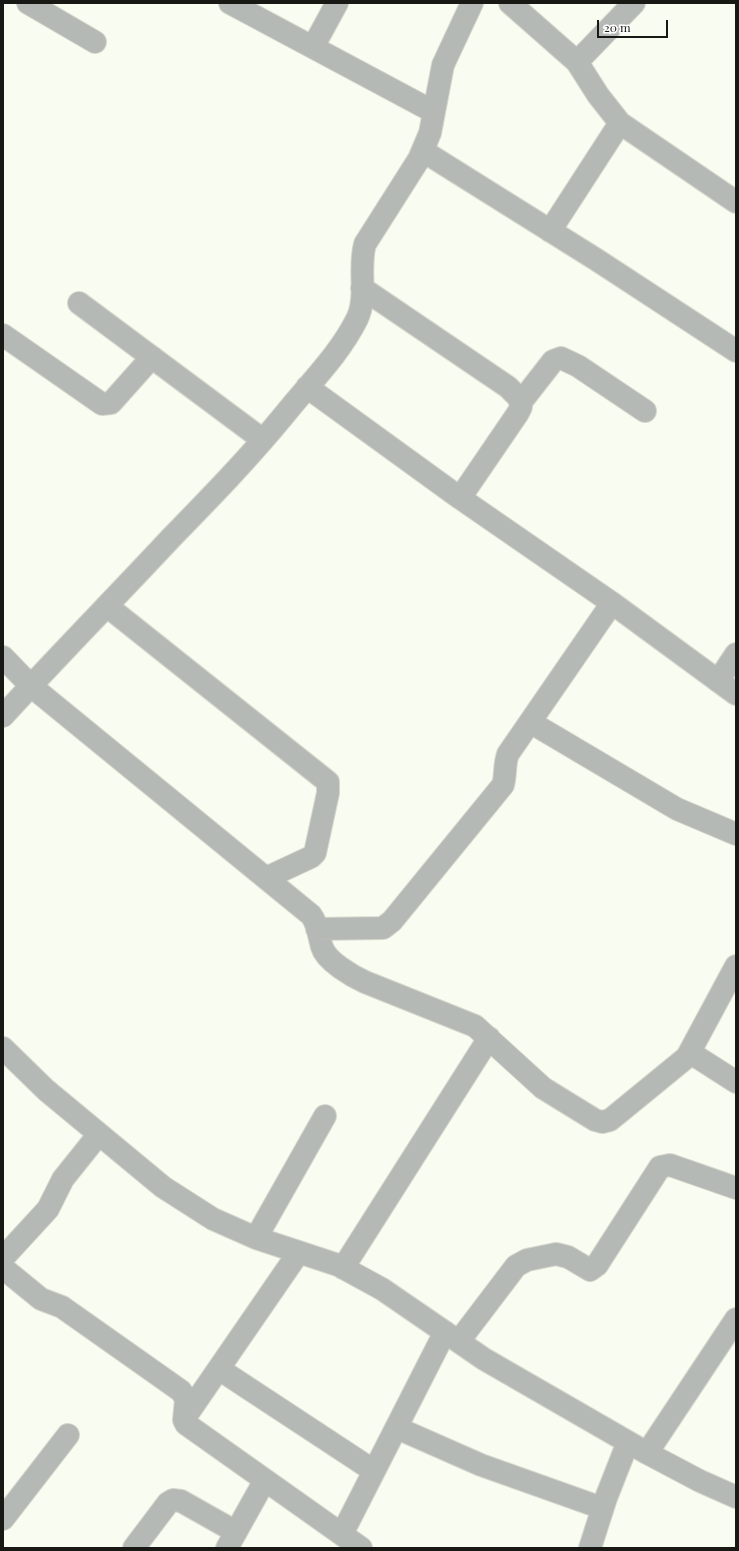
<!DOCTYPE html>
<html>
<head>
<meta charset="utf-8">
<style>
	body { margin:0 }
	#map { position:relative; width:739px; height:1551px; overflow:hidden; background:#f9fcf0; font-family:"Playfair Display",serif }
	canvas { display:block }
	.frame { position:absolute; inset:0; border:4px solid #181914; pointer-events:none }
	.scale { position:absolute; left:597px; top:20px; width:71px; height:18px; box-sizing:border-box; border:2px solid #181914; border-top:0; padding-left:5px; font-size:12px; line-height:14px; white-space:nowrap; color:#181914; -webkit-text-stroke:3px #fff; paint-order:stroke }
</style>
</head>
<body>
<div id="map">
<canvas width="739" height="1551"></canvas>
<div class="frame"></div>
<div class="scale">20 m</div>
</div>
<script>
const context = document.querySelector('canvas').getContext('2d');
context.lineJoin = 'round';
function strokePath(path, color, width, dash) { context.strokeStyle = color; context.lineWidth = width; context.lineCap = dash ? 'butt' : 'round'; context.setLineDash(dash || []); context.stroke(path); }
const minor = new Path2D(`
	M28,3L95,42
	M230,3L434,112
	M510,3L577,62L598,95L620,123L736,202
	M313,47L337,3
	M577,62L634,3
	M423,151L597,260L736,351
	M550,231L620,123
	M362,288L508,387L519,398L521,407L518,413L460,498
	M79,303L263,440
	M3,335L102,404L111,403L152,357
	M307,387L460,498L612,603L736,694
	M521,402L553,361L561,358L578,366L645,411
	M107,606L328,782V793L315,853L311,857L266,878
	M3,657L31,686L311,915C318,924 319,937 322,947C326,961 352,976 365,982L475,1026L543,1088L595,1120L602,1122L610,1120L687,1057L692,1056L697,1057L736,1082
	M718,681L736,654
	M3,716C58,656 115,598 171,538C210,498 249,458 285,414C309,384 339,355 357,319C368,296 358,268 365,244L419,159L430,133L443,65L472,3
	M530,722L677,809L736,834
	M317,929L383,928L392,921L503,785C506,775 504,764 508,754L612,603
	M3,1048L46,1090L163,1187L213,1219L256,1238L338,1265L382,1289L484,1359L647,1453L700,1481L736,1497
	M687,1057L736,966
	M256,1238L325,1116
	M3,1258L48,1209L63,1179L99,1134
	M3,1268L41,1299L62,1307L181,1391L186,1399L184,1420L186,1424L361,1548
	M343,1268L489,1038
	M459,1341L516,1266L527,1260L556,1254L568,1257L590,1270L597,1265L660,1167L670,1165L736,1188
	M219,1369L374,1471
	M184,1419L299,1252
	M397,1428L481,1465L602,1508
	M647,1453L736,1319
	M3,1519L68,1435
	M342,1534L445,1332
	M134,1548L168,1503L173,1500L181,1501L236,1532
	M227,1548L265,1480
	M590,1548L606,1498L628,1442`);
strokePath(minor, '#d5d8cd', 24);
strokePath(minor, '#b5b9b5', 22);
</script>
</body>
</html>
